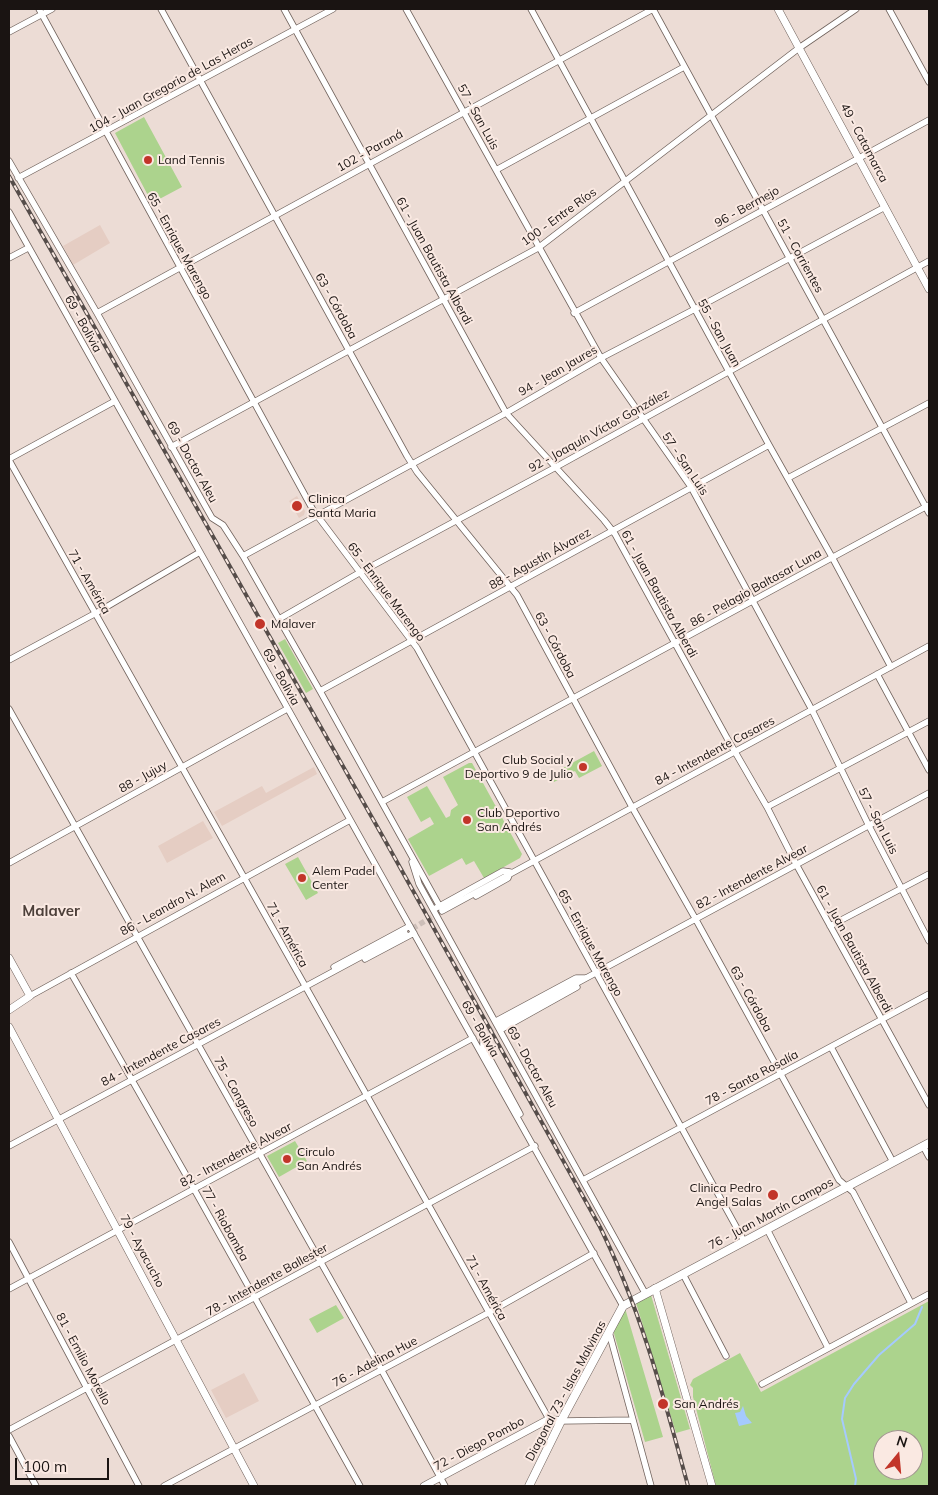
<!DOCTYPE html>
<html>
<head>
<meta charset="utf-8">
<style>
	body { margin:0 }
	#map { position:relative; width:938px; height:1495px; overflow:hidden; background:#ecdcd5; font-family:Mulish,sans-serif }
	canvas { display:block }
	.frame { position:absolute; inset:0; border:10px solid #1a1412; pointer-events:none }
	.north { position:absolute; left:873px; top:1430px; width:50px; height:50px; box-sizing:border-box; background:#fae9e2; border:1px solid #a0948f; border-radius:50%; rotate:17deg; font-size:14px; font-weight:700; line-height:20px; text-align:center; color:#1a1412 }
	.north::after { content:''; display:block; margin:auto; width:18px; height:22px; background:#c23529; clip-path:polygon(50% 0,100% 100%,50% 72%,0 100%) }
	.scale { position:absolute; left:15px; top:1458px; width:94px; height:22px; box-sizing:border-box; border:2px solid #1a1412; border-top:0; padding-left:6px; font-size:15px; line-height:18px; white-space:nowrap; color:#1a1412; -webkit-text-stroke:4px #fae9e2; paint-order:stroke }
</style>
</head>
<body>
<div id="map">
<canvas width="938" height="1495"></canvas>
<div class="frame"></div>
<div class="north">N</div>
<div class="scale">100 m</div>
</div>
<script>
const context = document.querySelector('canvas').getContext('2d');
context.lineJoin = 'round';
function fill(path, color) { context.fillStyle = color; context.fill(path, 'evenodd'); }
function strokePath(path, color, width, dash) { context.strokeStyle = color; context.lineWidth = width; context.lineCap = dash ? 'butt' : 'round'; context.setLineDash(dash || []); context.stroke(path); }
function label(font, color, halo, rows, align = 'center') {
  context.font = font + ' Mulish,sans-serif'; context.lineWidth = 4; context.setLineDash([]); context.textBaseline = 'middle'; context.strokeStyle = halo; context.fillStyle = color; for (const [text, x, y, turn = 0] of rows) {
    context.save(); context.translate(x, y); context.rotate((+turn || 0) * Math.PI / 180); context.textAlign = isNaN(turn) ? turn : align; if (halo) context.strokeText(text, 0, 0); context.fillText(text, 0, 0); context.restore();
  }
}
const built = new Path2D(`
	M100,225L110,243L73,265L63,246Z
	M297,496L305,511L304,515L299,518L289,501Z
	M314,767L317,774L222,826L214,812L262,786L266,793Z
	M203,821L213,838L167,863L158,846Z
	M244,1373L259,1401L226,1418L211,1390Z`);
const green = new Path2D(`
	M144,117L182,187L152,203L115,133Z
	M285,639L313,689L306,693L278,643Z
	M594,751L602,766L579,778L575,771L554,782L550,775Z
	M469,763H472L522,854L520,858L484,878L474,861L466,865L462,858L429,876L408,839L434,824L430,817L421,822L407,797L427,786L446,818L450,816L451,810L458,805L443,777Z
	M298,857L318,893L306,900L285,864Z
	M295,1141L307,1161L279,1177L267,1156Z
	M651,1295L690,1429L676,1433L636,1303Z
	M929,1301V1486H716L693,1397V1388L690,1385L693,1379L740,1353L761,1392ZM883,1440H913V1470H883Z
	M336,1305L344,1318L317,1333L309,1319Z
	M625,1308L663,1437L645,1442L613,1330Z`);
const water = new Path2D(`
	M743,1406L746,1416L752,1423L739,1426L735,1413L740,1412Z`);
const stream = new Path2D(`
	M855,1486L856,1479L842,1419L845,1398L854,1384L879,1355L915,1324L922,1307`);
const minorTunnel = new Path2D(`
	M405,933L440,912
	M483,1038L486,1033L500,1024`);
const minor = new Path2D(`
	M39,9L313,510L417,648L744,1241
	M161,9L407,456L417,472L517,595L632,807L695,918L839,1180L853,1192L911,1303
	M284,9L506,413L604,520L615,534L727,738L767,807L796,864L929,1105
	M406,9L601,358L691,487L812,710L869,826L929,941
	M531,9L769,445L832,557L891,667
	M653,9L929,513
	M889,9L929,82
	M9,32L52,9
	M9,161L97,313L212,518L223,525L243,556L320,691L440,907
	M496,170L684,67
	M18,178L333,9
	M9,212C213,577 420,940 623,1306
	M9,258L28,248
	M97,313L653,9
	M574,313L929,120
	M171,447L538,248L799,48L856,9
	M9,459L115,401
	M9,460L549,1419
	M788,478L929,403
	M243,556L506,413L601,358L695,309L885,207
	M279,619L359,573L556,467L929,261
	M9,660L96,613L200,552
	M877,674L929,770
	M320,691L769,445
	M9,709L381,1369L445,1486
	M382,802L929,505
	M767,807L929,721
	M412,862L419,884L645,1293
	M9,863L287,709
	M476,896L508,878L510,872
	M436,908L503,871L510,872
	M442,911L929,646
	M830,926L929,874
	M365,959L414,933
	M334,967L410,926
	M71,973L194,1189L360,1486
	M30,996L350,820
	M496,1021L576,978H585
	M501,1024L929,793
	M500,1030L577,987
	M483,1038V1046L520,1114
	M831,1047L893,1162
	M9,1146L405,933
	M923,1146L929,1157
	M583,1180L929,994
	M767,1229L828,1348
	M9,1242L139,1486
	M683,1274L726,1356
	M9,1289L473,1038
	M609,1332L651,1486
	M762,1384L929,1294
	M561,1421L633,1420
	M9,1430L535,1146
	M9,1436L36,1486
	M164,1486L488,1313L594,1253`);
const tertiary = new Path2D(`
	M778,9L929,289
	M9,958L30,996L9,1010
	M9,1027L254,1486
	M655,1288L712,1486
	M424,1486L549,1419L561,1421`);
const secondary = new Path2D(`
	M529,1486L561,1421L623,1306L929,1143`);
const rail = new Path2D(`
	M9,176L387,844L600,1227C641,1310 664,1398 688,1486`);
const markers = [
	[148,160,5,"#c23529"],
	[297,506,6,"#c23529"],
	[260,624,6,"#c23529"],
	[583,767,5,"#c23529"],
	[467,820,5,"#c23529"],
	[302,878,5,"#c23529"],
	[287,1159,5,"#c23529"],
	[773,1195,6,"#c23529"],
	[663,1404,6,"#c23529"]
];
const streetNames = [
	["104 - Juan Gregorio de Las Heras",171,85,-29],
	["57 - San Luis",478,117,61],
	["49 - Catamarca",864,143,62],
	["102 - Paraná",370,151,-29],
	["96 - Bermejo",747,207,-29],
	["100 - Entre Ríos",559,217,-36],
	["65 - Enrique Marengo",179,246,61],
	["51 - Corrientes",800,256,61],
	["61 - Juan Bautista Alberdi",434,261,61],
	["63 - Córdoba",336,306,61],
	["69 - Bolivia",83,324,61],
	["55 - San Juan",719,333,61],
	["94 - Jean Jaures",558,371,-30],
	["92 - Joaquín Víctor González",599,431,-29],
	["69 - Doctor Aleu",192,462,61],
	["57 - San Luis",685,464,56],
	["88 - Agustín Álvarez",540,559,-29],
	["71 - América",89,582,60],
	["86 - Pelagio Baltasar Luna",756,588,-29],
	["65 - Enrique Marengo",386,592,53],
	["61 - Juan Bautista Alberdi",659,594,61],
	["63 - Córdoba",555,645,62],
	["69 - Bolivia",281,677,61],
	["84 - Intendente Casares",715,751,-28],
	["88 - Jujuy",143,777,-29],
	["57 - San Luis",878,821,63],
	["82 - Intendente Alvear",752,877,-28],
	["86 - Leandro N. Alem",173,904,-29],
	["71 - América",287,935,61],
	["65 - Enrique Marengo",590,943,61],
	["61 - Juan Bautista Alberdi",854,949,61],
	["63 - Córdoba",751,999,61],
	["69 - Bolivia",480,1029,60],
	["84 - Intendente Casares",161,1052,-28],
	["69 - Doctor Aleu",532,1067,61],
	["78 - Santa Rosalía",752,1078,-28],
	["75 - Congreso",236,1092,61],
	["82 - Intendente Alvear",236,1155,-28],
	["76 - Juan Martín Campos",771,1214,-28],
	["77 - Riobamba",225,1224,61],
	["79 - Ayacucho",142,1251,62],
	["78 - Intendente Ballester",267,1280,-29],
	["71 - América",486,1288,61],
	["81 - Emilio Morello",83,1359,62],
	["76 - Adelina Hue",375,1362,-28],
	["Diagonal 73 - Islas Malvinas",566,1391,-62],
	["72 - Diego Pombo",479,1444,-28]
];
const poiNames = [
	["Land Tennis",158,160],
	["Clinica",308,499],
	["Santa Maria",308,513],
	["Malaver",271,624],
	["Club Social y",573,760,"right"],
	["Deportivo 9 de Julio",573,774,"right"],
	["Club Deportivo",477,813],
	["San Andrés",477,827],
	["Alem Padel",312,871],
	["Center",312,885],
	["Circulo",297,1152],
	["San Andrés",297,1166],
	["Clinica Pedro",762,1188,"right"],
	["Angel Salas",762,1202,"right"],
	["San Andrés",674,1404]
];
const quarterNames = [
	["Malaver",51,911]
];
fill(built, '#e5cdc3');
fill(green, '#acd38d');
fill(water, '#a5cafe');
strokePath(stream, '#a5cafe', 2);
strokePath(minorTunnel, '#ccbeb8', 5.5, [5.5, 3]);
strokePath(minor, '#70625c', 7);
strokePath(tertiary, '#70625c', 8);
strokePath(secondary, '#70625c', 9);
strokePath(minor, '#fff', 5.5);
strokePath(tertiary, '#fff', 7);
strokePath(secondary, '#fff', 8);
strokePath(rail, '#564d4a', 4);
strokePath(rail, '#fae9e2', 2, [5.5]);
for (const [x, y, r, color] of markers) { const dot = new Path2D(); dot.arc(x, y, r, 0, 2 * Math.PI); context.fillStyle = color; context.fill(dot); strokePath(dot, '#fae9e2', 2); }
label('12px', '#1a1412', '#fae9e2', streetNames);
label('12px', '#1a1412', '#fae9e2', poiNames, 'left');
label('bold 15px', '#4d403a', '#fae9e2', quarterNames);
</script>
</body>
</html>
